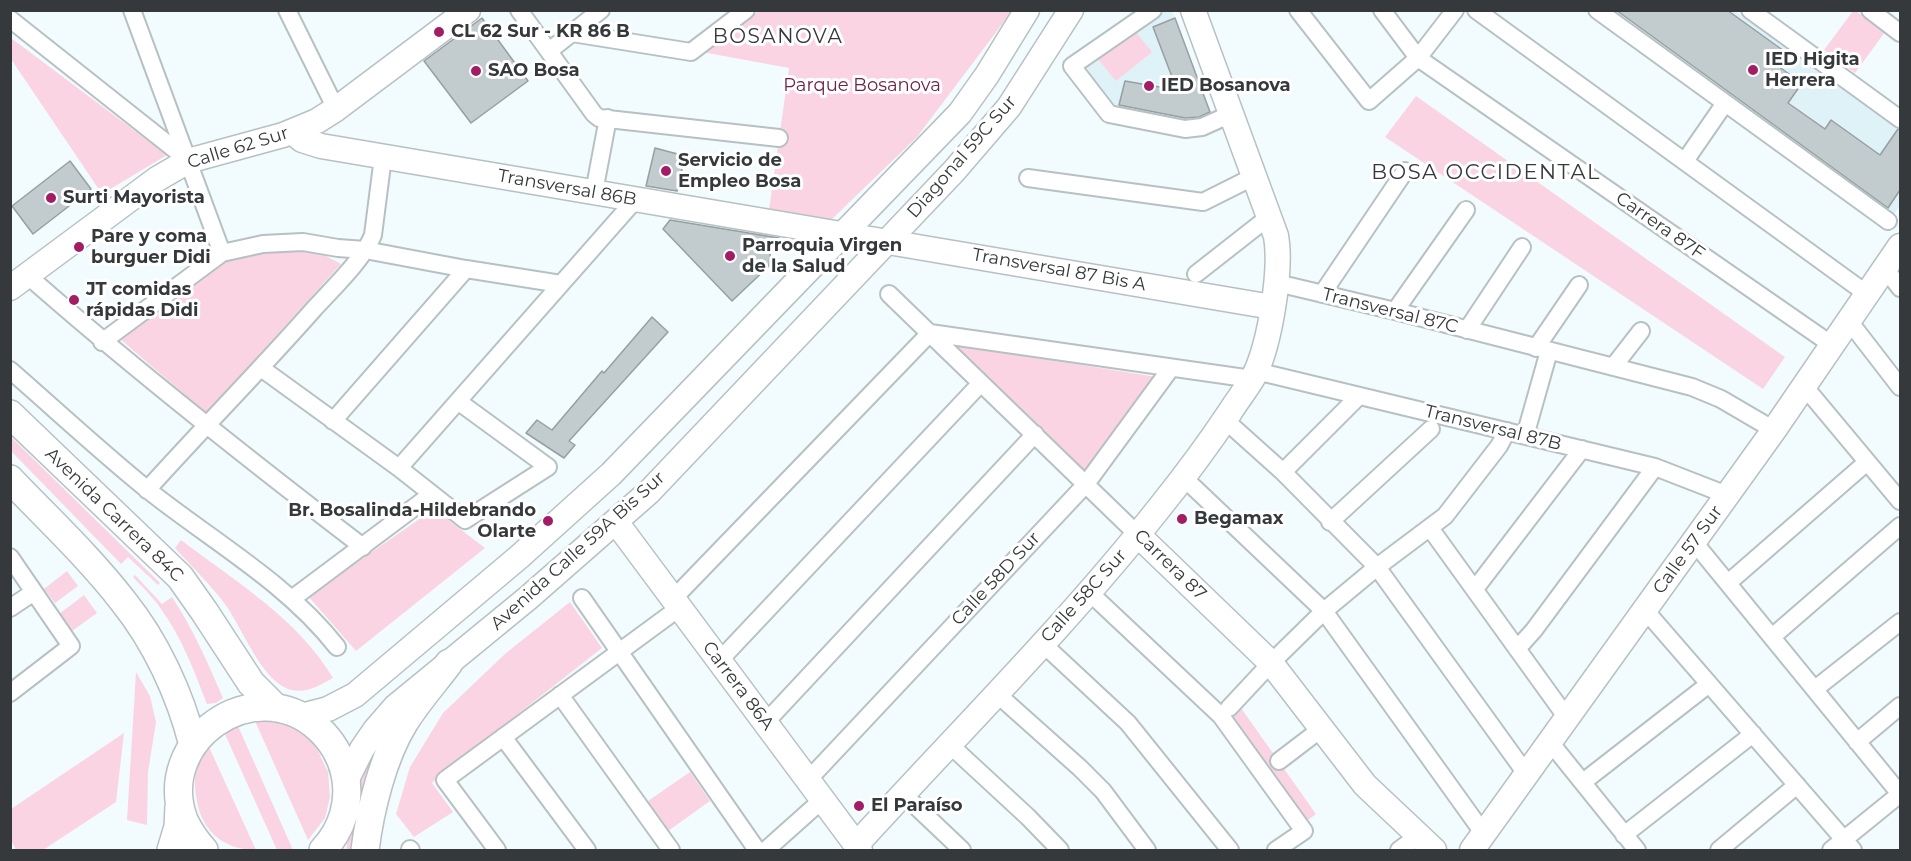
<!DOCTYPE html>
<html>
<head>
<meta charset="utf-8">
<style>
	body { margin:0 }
	#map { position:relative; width:1911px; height:861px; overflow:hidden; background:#f2fbfe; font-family:Montserrat,sans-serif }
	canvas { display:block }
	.frame { position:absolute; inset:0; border:12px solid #36393b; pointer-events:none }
</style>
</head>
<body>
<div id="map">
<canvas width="1911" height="861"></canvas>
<div class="frame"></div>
</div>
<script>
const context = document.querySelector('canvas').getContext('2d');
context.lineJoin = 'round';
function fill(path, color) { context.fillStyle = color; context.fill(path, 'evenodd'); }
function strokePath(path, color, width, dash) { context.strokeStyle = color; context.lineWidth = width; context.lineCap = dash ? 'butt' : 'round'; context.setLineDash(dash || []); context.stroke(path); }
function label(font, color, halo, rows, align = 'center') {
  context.font = font + ' Montserrat,sans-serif'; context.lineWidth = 6; context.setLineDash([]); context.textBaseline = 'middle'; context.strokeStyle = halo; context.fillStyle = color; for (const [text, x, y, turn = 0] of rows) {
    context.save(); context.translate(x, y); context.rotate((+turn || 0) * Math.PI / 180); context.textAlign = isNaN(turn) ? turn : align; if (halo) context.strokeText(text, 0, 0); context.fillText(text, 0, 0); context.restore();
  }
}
const built = new Path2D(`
	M1164,11H1172L1213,118L1190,124L1114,108L1082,65Z
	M1606,11H1735L1900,130V206L1892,217Z`);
const green = new Path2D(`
	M759,11H1012L917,137L831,220L769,210L789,68L702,52Z
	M1853,11H1856L1885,32L1855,73L1824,50Z
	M1134,30L1152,52L1116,81L1098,59Z
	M10,38H11L167,155L102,194L11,59Z
	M1416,96L1785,357L1763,389L1385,137Z
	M293,249L324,255L341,264L206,413L120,339L171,299L219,265L239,256Z
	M949,344L1157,377L1088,478Z
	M10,437H11L160,583L158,585L128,557L121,564L11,451Z
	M434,509L485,548L356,651L308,596Z
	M181,540C236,582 297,618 333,678C317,687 300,697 282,686C259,672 242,629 227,607C213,587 192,567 175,548Z
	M67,571L78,586L55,603L44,589Z
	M135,575L162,604L172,597C193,629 208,663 223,698L216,703L207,704C194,671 182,638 161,609C153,597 142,587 133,577Z
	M84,595L97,613L72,631L59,614Z
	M570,602L602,648L449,768L432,783L453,812L414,837L396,814L410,767L443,713L506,653Z
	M136,672L150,696L156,722L148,772L147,825L127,820Z
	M1241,708L1316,814L1304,823L1228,716Z
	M255,721H277L302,730L317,749L328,772L330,797L325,818L308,840Z
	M238,726L293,850H277L224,732Z
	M124,733L116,802L43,850H16L11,840V809Z
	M385,735L357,850H346L359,781L370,757Z
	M209,747L256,850C222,850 200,829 196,796C195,787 194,776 197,767C199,760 205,753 209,747Z
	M690,772L710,801L668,831L648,801Z`);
const building = new Path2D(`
	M1616,10H1727L1784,51L1775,64L1802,83L1788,103L1825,129L1831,120L1880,155L1898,129H1900V190L1888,208Z
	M482,18L528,81L471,123L424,61Z
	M1175,18L1210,112L1199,117L1185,118L1119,105L1125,81L1177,90L1153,27Z
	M655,148L685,156L677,191L646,186Z
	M70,161L91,189L33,234L12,206Z
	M670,220L779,238L777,245L771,246L769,266L732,301L663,229Z
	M652,317L668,332L569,441L575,445L564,458L526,433L537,420L552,430L602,371L604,373Z`);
const street = new Path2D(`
	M132,10L222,253
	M287,10L336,109
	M519,10L594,114L599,118L779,138
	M1153,10L1072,66L1109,114L1185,129L1202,127L1231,114
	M1298,10L1369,101L1418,58L1455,10
	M1382,10L1418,58L1832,345
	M1476,10L1867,294
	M1597,10L1888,221
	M1750,10L1900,119
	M1870,10L1900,33
	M10,19L188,160
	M572,33L691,52L746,10
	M549,51L601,10
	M1685,161L1725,103
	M1028,178L1203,202L1255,176
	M594,192L608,118
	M1885,268L1900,288
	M1196,274L1270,216
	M27,275C136,371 248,459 363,547
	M1277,283L1395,311L1692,387L1721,399L1774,430
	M889,294L1138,535
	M1322,294L1405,171
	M1395,311L1466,210
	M1849,321L1900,387
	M1467,330L1522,247
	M102,342L222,253L263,244L303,242L338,248L365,250L466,269L561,284
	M1536,348L1579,285
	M1613,367L1641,331
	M261,368L399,468L465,520L548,467L459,402
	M10,370C56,410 101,452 148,490C212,541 286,582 337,647
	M1256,371L1655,467L1727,495
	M1804,386L1900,501
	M1225,420L1283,472L1377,567L1527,775
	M333,421L466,269
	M1525,436L1549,351
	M399,468L636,199
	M1283,472L1359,396
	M1184,478L1324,611L1484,834
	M147,490C202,429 259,371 313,310C331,290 364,259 373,235L383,157
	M1330,522L1431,429
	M1430,528L1567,718
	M1694,542L1900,794L1831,850
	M10,557L71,646L10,693
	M1728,583L1867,462
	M1475,589L1582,449
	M1089,592L1221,716L1304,831L1276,850
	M293,598L432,494
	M582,598L757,850
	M673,599L930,333L1252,379
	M10,608L34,592
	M1645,610L1853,850
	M1772,637L1900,526
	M1042,643L1128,723L1230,850
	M1517,649L1534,630L1655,467
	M719,661L981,383
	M1815,689L1900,622
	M996,693L1080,768L1103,791L1147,850
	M560,695L671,850
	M1229,708L1271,663L1324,611L1377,567L1445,516L1499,446L1507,431
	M765,723L1035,434
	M503,737L587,850
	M1550,742L1637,850
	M1857,742L1900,706
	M949,744L1028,817L1060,850
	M1279,761L1321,729
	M808,780L1086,484L1171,368
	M1583,782L1709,684
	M902,793L962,850
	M1624,835L1753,734
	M410,849L411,850
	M497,850L445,780L679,608
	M766,850L822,800
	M1399,850L1418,836
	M1719,850L1797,785`);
const secondary = new Path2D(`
	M292,132L302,140L321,146L1272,307
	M10,288L157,179L188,161L283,135L317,121L336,109L468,10
	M616,522L860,850
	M1138,535L1271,663L1365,785L1434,850
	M301,716L328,709L355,695L519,557L611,474L960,113L987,75L1027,10
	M346,781L362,749L375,730L395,707L528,598L649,492L954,171L1009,107L1071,10
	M856,845C958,733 1066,626 1160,507C1185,476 1208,445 1230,412C1238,399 1248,387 1255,374C1270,342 1282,270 1276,236L1193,10
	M1472,850L1774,430L1900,246`);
const primary = new Path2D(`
	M10,414L180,577L204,611L251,683L276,708
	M10,479C48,519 89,557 123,601C156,642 180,694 193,745
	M171,850L178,827L179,807
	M204,850C196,841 189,831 184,820C154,740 254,671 318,728C331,740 341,756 345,774C351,802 342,830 323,850
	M365,850C370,810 383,757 404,723C417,702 434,683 449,663`);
const markers = [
	[439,32,6,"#a31c66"],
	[1753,70,6,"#a31c66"],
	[476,71,6,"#a31c66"],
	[1149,86,6,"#a31c66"],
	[666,171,6,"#a31c66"],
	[51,198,6,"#a31c66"],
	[79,247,6,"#a31c66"],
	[730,256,6,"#a31c66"],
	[74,300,6,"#a31c66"],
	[1182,519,6,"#a31c66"],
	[548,521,6,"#a31c66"],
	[859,806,6,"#a31c66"]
];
const poiNames = [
	["CL 62 Sur - KR 86 B",451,32],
	["IED Higita",1765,60],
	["Herrera",1765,81],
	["SAO Bosa",488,71],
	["IED Bosanova",1161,86],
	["Servicio de",678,161],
	["Empleo Bosa",678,182],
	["Surti Mayorista",63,198],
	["Pare y coma",91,237],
	["burguer Didi",91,258],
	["Parroquia Virgen",742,246],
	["de la Salud",742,267],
	["JT comidas",86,290],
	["rápidas Didi",86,311],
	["Br. Bosalinda-Hildebrando",536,511,"right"],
	["Olarte",536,532,"right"],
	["Begamax",1194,519],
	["El Paraíso",871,806]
];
const parkNames = [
	["Parque Bosanova",862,86]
];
const streetNames = [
	["Calle 62 Sur",238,148,-17],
	["Diagonal 59C Sur",962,157,-49],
	["Transversal 86B",567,188,10],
	["Carrera 87F",1660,226,35],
	["Transversal 87 Bis A",1059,270,10],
	["Transversal 87C",1390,311,14],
	["Transversal 87B",1493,428,14],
	["Avenida Carrera 84C",114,515,44],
	["Calle 57 Sur",1688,550,-54],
	["Avenida Calle 59A Bis Sur",578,551,-42],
	["Carrera 87",1170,565,44],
	["Calle 58D Sur",996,579,-47],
	["Calle 58C Sur",1084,596,-48],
	["Carrera 86A",738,686,53]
];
const neighbourhoodNames = [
	["BOSANOVA",778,37]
];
const quarterNames = [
	["BOSA OCCIDENTAL",1486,173]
];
fill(built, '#dff2f7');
fill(green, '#fbd4e3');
fill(building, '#c2cbce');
strokePath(building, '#969fa2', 1.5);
strokePath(street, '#b7c1c3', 20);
strokePath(secondary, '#b7c1c3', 27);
strokePath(primary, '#b7c1c3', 30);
strokePath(street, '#fff', 16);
strokePath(secondary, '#fff', 24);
strokePath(primary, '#fff', 27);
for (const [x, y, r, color] of markers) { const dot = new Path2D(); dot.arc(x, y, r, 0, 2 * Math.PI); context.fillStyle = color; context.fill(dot); strokePath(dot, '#fff', 2); }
label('bold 18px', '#36393b', '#fff', poiNames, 'left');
label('18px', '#6d2347', '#fff', parkNames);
label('18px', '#36393b', '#fff', streetNames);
context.letterSpacing = '1.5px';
label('20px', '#36393b', '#fff', neighbourhoodNames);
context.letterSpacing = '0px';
context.letterSpacing = '1.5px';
label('21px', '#36393b', '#fff', quarterNames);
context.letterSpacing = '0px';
</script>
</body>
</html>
